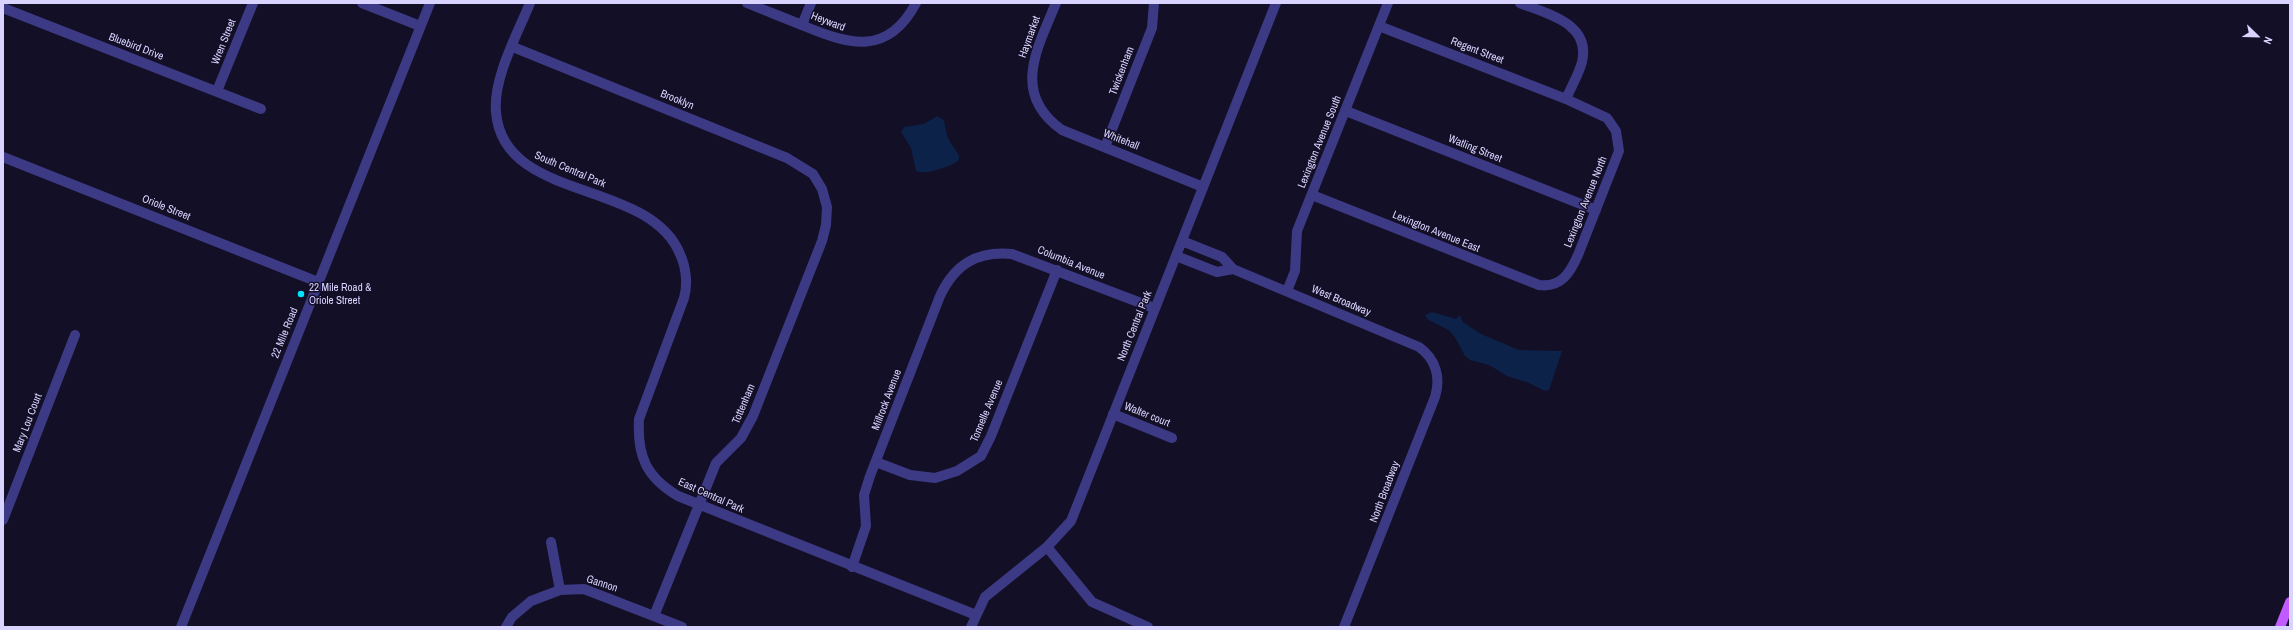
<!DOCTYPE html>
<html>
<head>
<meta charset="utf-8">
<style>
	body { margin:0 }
	#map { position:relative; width:2293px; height:630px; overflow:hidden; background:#130f26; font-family:"Archivo Narrow",sans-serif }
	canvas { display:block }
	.frame { position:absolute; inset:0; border:4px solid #d9d4ff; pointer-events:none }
	.north { position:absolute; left:2237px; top:16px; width:40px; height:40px; -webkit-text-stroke:3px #130f26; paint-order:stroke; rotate:113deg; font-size:11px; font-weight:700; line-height:16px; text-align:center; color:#d9d4ff }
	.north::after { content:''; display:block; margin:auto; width:14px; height:18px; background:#d9d4ff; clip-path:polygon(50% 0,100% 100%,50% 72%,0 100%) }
</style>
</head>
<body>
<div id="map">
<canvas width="2293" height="630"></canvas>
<div class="frame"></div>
<div class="north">N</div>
</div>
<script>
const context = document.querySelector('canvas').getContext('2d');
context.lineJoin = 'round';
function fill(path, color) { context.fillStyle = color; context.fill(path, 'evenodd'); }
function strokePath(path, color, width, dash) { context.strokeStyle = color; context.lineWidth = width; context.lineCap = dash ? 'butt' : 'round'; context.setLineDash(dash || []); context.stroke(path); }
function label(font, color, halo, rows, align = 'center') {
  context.font = font + ' "Archivo Narrow",sans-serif'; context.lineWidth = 3; context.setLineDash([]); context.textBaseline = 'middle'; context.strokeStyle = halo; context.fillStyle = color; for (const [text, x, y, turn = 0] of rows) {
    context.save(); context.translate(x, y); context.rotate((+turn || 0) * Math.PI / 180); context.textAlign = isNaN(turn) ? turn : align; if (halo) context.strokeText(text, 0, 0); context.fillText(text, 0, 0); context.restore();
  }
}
const water = new Path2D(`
	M937,116L944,120C945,126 946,132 948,138C956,155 971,159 943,168C933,171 926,174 916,171L911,148L901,132L904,127L924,124Z
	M1432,312L1456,319L1460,315L1463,322L1481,334L1519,350L1562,351L1549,390L1545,391L1529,383L1507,376L1489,365L1470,360L1465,356L1456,339L1450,331L1427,319L1425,315Z`);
const minor = new Path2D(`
	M362,3L420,26
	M530,3C517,35 493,78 496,112C503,203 649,178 680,254C686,267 688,284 684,298L639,419C637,456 646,477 678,496L976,615
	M747,3C766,11 785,18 804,26C850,45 888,56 916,3
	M1056,3C1037,49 1011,94 1062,130L1203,187
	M1520,3C1547,14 1591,23 1582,62C1579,74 1571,87 1566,99
	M3,8L261,109
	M802,25L811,3
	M513,47L787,158L813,174L822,189L827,207L826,225L822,241L753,416L741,438L716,463L654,616
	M217,91L253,3
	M1346,111L1596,210
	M1105,147L1152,28L1154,3
	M3,157L318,282
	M1312,195L1539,285C1561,288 1570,273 1578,255L1619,151L1616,131L1607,118L1566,99L1379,26
	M1182,241L1222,257L1233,269L1419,347C1436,359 1441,378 1435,397L1344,627
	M1176,256L1217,272L1233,269
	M1287,291L1295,271L1297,231L1388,3
	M1113,414L1172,438
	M876,462L910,475L935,478L957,471L981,456L991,436L1057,270
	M3,520L75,335
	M551,542L560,590
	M1047,547L1092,602L1148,627
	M852,567L866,526L864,495L870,476L940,296C955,264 977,251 1012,254L1154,308
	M181,627L430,3
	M506,627L512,617L531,601L560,590L584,589L682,627
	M971,627L985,597L1047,547L1071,521L1276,3`);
const major = new Path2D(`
	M2280,627L2290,602`);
const markers = [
	[301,294,4,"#00e5ff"]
];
const streetNames = [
	["Heyward",828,22,21],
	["Haymarket",1030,37,-70],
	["Wren Street",224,42,-68],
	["Bluebird Drive",136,47,21],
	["Regent Street",1477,51,21],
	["Twickenham",1122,71,-69],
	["Brooklyn",677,100,22],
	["Whitehall",1121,140,22],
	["Lexington Avenue South",1320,142,-68],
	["Watling Street",1475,149,22],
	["South Central Park",570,170,23],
	["Lexington Avenue North",1586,202,-68],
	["Oriole Street",166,208,22],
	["Lexington Avenue East",1436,232,22],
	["Columbia Avenue",1071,263,22],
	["West Broadway",1341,301,23],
	["North Central Park",1135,326,-68],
	["22 Mile Road",285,333,-68],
	["Millrock Avenue",887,400,-69],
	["Tottenham",744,404,-67],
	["Tonnelle Avenue",987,411,-67],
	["Walter court",1147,415,22],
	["Mary Lou Court",28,423,-69],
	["North Broadway",1385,492,-69],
	["East Central Park",711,496,24],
	["Gannon",602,584,18]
];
const poiNames = [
	["22 Mile Road &",309,288],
	["Oriole Street",309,301]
];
fill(water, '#0c2248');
strokePath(minor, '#3d3a85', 10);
strokePath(major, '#c25bff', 10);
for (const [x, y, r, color] of markers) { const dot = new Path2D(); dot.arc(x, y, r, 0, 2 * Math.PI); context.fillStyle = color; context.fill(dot); strokePath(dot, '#130f26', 1.5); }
label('11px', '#d9d4ff', '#130f26', streetNames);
label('11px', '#d9d4ff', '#130f26', poiNames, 'left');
</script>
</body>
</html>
